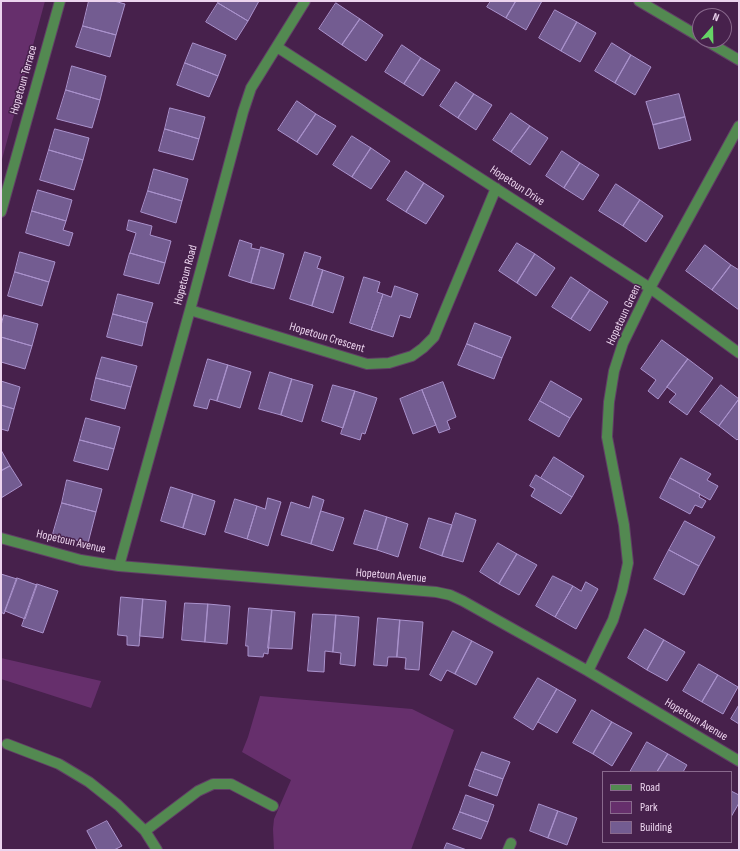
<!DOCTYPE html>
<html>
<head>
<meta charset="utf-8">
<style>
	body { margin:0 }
	#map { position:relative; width:740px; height:851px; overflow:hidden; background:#47214c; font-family:"Sofia Sans Condensed",sans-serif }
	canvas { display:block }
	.frame { position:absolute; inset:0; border:2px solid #ecd4ee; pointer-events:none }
	.legend { position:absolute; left:602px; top:771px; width:130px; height:72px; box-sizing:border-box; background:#47214c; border:1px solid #89698d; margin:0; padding:5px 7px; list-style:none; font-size:12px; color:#ecd4ee }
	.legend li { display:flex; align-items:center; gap:8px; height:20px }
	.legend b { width:20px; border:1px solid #89698d }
	.north { position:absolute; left:692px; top:8px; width:40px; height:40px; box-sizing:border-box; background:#47214c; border:1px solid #89698d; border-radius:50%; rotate:20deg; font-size:11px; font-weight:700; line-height:16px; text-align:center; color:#ecd4ee }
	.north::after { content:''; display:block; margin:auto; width:14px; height:18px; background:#66d466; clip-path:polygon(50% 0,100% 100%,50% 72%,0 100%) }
</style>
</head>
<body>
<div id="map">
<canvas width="740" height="851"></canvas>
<div class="frame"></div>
<ul class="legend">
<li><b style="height:5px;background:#538951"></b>Road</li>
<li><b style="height:11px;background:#662f6c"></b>Park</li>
<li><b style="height:11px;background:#735c91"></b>Building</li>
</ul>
<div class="north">N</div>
</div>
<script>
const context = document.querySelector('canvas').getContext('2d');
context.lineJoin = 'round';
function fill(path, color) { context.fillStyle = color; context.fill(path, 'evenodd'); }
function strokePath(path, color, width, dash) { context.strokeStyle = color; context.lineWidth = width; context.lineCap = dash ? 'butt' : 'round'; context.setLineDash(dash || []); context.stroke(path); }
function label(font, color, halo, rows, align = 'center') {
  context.font = font + ' "Sofia Sans Condensed",sans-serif'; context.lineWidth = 3; context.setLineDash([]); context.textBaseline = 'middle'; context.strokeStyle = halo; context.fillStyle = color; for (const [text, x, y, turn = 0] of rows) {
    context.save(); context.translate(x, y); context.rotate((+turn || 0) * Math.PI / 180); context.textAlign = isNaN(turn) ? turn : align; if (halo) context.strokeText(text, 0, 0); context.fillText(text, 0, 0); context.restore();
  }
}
const green = new Path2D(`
	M1,1H45L1,163Z
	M1,658L101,681L91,708L1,679Z
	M260,696L412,709L454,730L411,850H274L273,829L274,819L291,780L242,752L248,737Z`);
const building = new Path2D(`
	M89,1H114L125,4L116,35L83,26Z
	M219,1H259L248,21L218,3Z
	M491,1H516L506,18L487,7Z
	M516,1H542L526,30L506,18Z
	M218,3L248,21L236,40L206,22Z
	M336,3L360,19L342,45L319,29Z
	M555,10L577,22L561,51L539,38Z
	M360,19L383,35L366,61L342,45Z
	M577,22L596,33L580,62L561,51Z
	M83,26L116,35L110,57L76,47Z
	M193,43L226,55L218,76L185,63Z
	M612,43L631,55L615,83L595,71Z
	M402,45L421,58L404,84L385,72Z
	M631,55L651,67L635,95L615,83Z
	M421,58L440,70L423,96L404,84Z
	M185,63L218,76L209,97L177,85Z
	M72,66L106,76L100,100L66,90Z
	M456,82L474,94L458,118L440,106Z
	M66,90L100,100L92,128L57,119Z
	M474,94L492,105L476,130L458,118Z
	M679,94L685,117L653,125L646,102Z
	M297,101L316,114L297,142L278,130Z
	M170,108L205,117L199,139L165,129Z
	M511,113L530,126L511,152L493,140Z
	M316,114L336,126L317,155L297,142Z
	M685,117L691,140L659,149L653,125Z
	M530,126L548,138L530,165L511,152Z
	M55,129L89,138L83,160L49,150Z
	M165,129L199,139L193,160L159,151Z
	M352,136L371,148L352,177L333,165Z
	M371,148L390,161L371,189L352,177Z
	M49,150L83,160L74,190L40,180Z
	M562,151L580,163L564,188L546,176Z
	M580,163L599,175L583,200L564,188Z
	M154,169L188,179L182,201L148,191Z
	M406,171L424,183L406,212L387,200Z
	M424,183L444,196L426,224L406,212Z
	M616,184L640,200L623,226L599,211Z
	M38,190L72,200L66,221L32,211Z
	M148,191L182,201L176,223L141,212Z
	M640,200L663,216L646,242L623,226Z
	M32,211L66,221L63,230L73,233L69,246L26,233Z
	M129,220L152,226L150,235L171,241L165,263L130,253L136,233L127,230Z
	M240,240L252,244L251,248L260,250L251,283L229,276Z
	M517,243L535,254L517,283L499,271Z
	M705,245L731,265L712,290L686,271Z
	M261,247L284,254L274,289L251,283Z
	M20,252L55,262L49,282L15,272Z
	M305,252L321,257L317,268L323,270L312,306L290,299Z
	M130,253L165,263L159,284L124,275Z
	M535,254L555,268L536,296L517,283Z
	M731,265L739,270V310L712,290Z
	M323,270L344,277L333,313L312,306Z
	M15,272L49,282L42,306L8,296Z
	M364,277L380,282L377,292L383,294L371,330L350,323Z
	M571,277L590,290L571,319L552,307Z
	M395,286L418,294L410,318L400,315L393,337L371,330L383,294L391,297Z
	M590,290L608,302L590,331L571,319Z
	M118,294L153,303L147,323L113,314Z
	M113,314L147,323L142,346L107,337Z
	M4,315L38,324L32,346L1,337V326Z
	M475,323L511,337L502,358L467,344Z
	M1,337L32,346L25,369L1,362Z
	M662,340L688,359L658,399L648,391L656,380L641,369Z
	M467,344L502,358L494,379L458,365Z
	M102,357L137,366L131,387L96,378Z
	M208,359L228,365L217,401L210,399L207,409L194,406Z
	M688,359L713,378L687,415L669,402L676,394L667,387Z
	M228,365L251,372L240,408L217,401Z
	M270,372L292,379L281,415L259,409Z
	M96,378L131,387L125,409L91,400Z
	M292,379L313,385L302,422L281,415Z
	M1,381L20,387L14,409L1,405Z
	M551,381L582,399L570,418L540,401Z
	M443,382L456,417L447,421L450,429L439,433L422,390Z
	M333,385L355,391L343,428L322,421Z
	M721,385L739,399L719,426L700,412Z
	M422,390L436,425L413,434L400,399Z
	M355,391L377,398L365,434L362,433L360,440L341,434Z
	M739,399V438L737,440L719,426Z
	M540,401L570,418L559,437L529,420Z
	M1,405L14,409L8,431L1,429Z
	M86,418L120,427L114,449L80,440Z
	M80,440L114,449L108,470L74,461Z
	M1,450L10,466L1,471Z
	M554,457L584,476L572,497L541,478Z
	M681,458L711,474L707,480L718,486L710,500L670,478Z
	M10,466L22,485L1,498V471Z
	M536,475L572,497L561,514L531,496L535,489L530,486Z
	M670,478L700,494L699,497L706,501L702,508L695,505L690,514L660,498Z
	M67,480L102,489L96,512L62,503Z
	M171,487L193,494L183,528L161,521Z
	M193,494L215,501L205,535L183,528Z
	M313,496L324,500L311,544L281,535L291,502L309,508Z
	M268,498L281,502L268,546L247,539L257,506L265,509Z
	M235,499L257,506L247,539L225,532Z
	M62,503L96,512L88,543L53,534Z
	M365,510L387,517L377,550L354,544Z
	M321,511L344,518L333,551L311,544Z
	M456,513L476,520L463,562L442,556Z
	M387,517L408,524L398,557L377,550Z
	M429,518L452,525L442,556L420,548Z
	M685,521L715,537L699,566L669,550Z
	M498,543L517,554L499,584L480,572Z
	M669,550L699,566L684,595L654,579Z
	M517,554L537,565L519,595L499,584Z
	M1,574L17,579L4,614L1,612Z
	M553,576L573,586L555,617L536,606Z
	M17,578L37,585L25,619L5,611Z
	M586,582L598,589L576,629L555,617L573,586L581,591Z
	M37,584L58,591L43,633L22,626Z
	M121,597L143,599L139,646L127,645V636L118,635Z
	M143,599L166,601L163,638L140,636Z
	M185,603L208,604L205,642L182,640Z
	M208,604L230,606L227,644L205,642Z
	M249,608L272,610L268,654L264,653L263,657L248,656V646H246Z
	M272,610L295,612L292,649L268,648Z
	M313,614L336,615L333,652L325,651L324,672L308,671Z
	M336,615L359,617L355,666L340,664L341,653L333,652Z
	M378,618L400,620L397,657H388L387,666L374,665Z
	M400,620L423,622L419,670L405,669L406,658L397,657Z
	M645,629L664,640L647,670L628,658Z
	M453,631L472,641L455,674L447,670L441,681L430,675Z
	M664,640L685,652L667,681L647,670Z
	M472,641L493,652L476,685L455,674Z
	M699,664L718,675L702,702L683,691Z
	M718,675L738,687L723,714L702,702Z
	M538,678L557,689L533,730L514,718Z
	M557,689L576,700L557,733L538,722Z
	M739,705V724L731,719Z
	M592,710L612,722L593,754L573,743Z
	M612,722L632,733L612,766L593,754Z
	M647,742L668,754L657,772H630Z
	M482,752L510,762L503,779L475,769Z
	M668,754L687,765L683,772H657Z
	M475,769L503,779L497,796L469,786Z
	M731,791L739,795V803L731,817Z
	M466,795L494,805L488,822L460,812Z
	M539,804L558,811L548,838L530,831Z
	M558,811L577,818L567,845L548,838Z
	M460,812L488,822L481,839L453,829Z
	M107,821L122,846L114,850H97L87,831Z
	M447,843L467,850H444Z`);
const minor = new Path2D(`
	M639,1L700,37
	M705,40L739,60
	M277,47L650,288L739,353
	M1,212L60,1
	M190,310L367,364L389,363L412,356L423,348L434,337L496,188
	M1,538L81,560L119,566L436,592L450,595L463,601L588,671L739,761
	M119,566L190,310L243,112L251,88L305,1
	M588,671L613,620L622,591L628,563L624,525L607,437L609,402L614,371L623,343L650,288L739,126
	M7,744L59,764L89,782L118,805L145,831L157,850
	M145,831L198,791L213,784H231L273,806
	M508,850L511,843`);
const streetNames = [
	["Hopetoun Terrace",24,80,-74],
	["Hopetoun Drive",517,186,33],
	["Hopetoun Road",186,275,-75],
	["Hopetoun Green",624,315,-65],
	["Hopetoun Crescent",327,338,17],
	["Hopetoun Avenue",71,542,13],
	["Hopetoun Avenue",391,576,5],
	["Hopetoun Avenue",696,720,31]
];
fill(green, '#662f6c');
fill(building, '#735c91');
strokePath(building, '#aa92cc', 1);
strokePath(minor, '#613e66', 12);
strokePath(minor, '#538951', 10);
label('12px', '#ecd4ee', '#47214c', streetNames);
</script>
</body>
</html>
